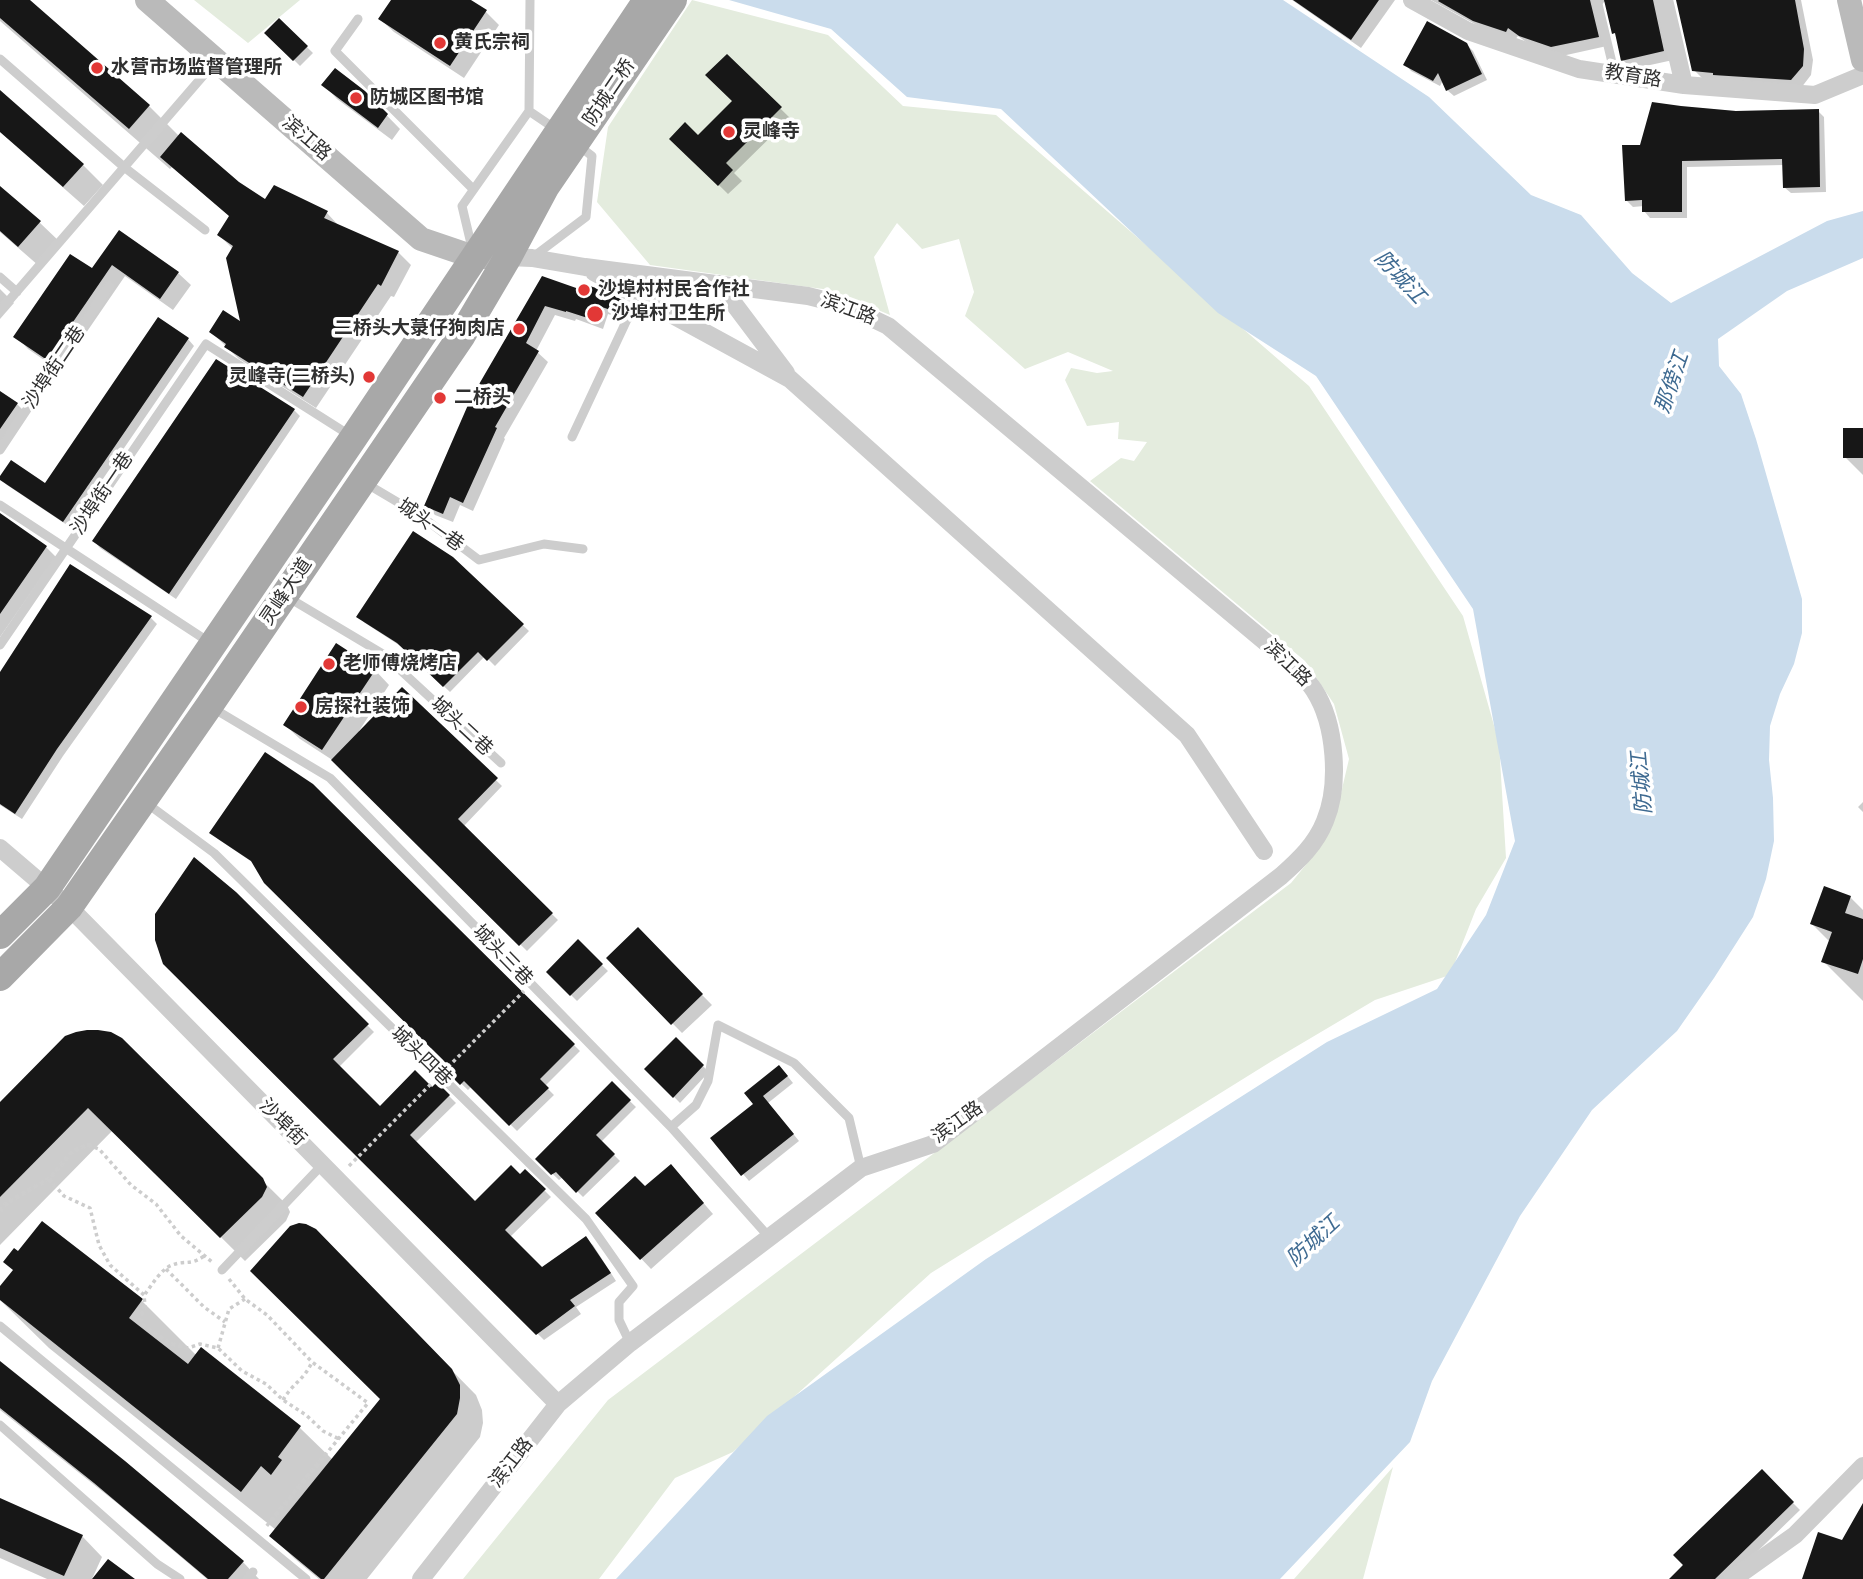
<!DOCTYPE html>
<html>
<head>
<meta charset="utf-8">
<style>
	body { margin:0 }
	canvas { display:block; background:#fff }
</style>
</head>
<body>
<canvas width="1863" height="1579"></canvas>
<script>
const context = document.querySelector('canvas').getContext('2d');
context.lineJoin = 'round';
function fill(path, color) { context.fillStyle = color; context.fill(path, 'evenodd'); }
function strokePath(path, color, width, dash) { context.strokeStyle = color; context.lineWidth = width; context.lineCap = dash ? 'butt' : 'round'; context.setLineDash(dash || []); context.stroke(path); }
function label(font, color, halo, rows, align = 'center') {
  context.font = font + ' "Roboto Condensed","Noto Sans SC",sans-serif'; context.lineWidth = 7; context.setLineDash([]); context.textBaseline = 'middle'; context.strokeStyle = halo; context.fillStyle = color; for (const [text, x, y, turn = 0] of rows) {
    context.save(); context.translate(x, y); context.rotate((+turn || 0) * Math.PI / 180); context.textAlign = isNaN(turn) ? turn : align; if (halo) context.strokeText(text, 0, 0); context.fillText(text, 0, 0); context.restore();
  }
}
const green = new Path2D(`
	M194,0H300L248,43Z
	M692,0L828,35L903,106L996,115L1309,386L1463,616L1499,743L1506,858L1476,909L1450,975L1375,1000L1272,1061L931,1273L733,1452L675,1478L599,1579H463L608,1400L1291,883L1318,850L1338,806L1349,759L1334,704L1305,661L1090,481L1121,458L1134,461L1147,442L1118,439L1119,422L1087,426L1065,380L1071,368L1097,373L1113,371L1068,352L1025,369L965,316L974,292L959,239L922,249L897,223L874,257L890,315L830,290L650,265L597,202L608,127Z
	M1393,1467L1363,1579H1294Z`);
const water = new Path2D(`
	M729,0H1283L1429,97L1531,195L1581,215L1632,273L1671,303L1827,221L1863,211V258L1787,291L1718,339L1719,366L1741,394L1756,439L1802,599V633L1794,664L1780,694L1770,726L1769,760L1773,798L1774,841L1766,879L1753,917L1714,978L1677,1031L1592,1110L1520,1216L1432,1381L1410,1442L1280,1579H616L767,1416L986,1259L1327,1042L1437,989L1486,915L1515,841L1473,609L1316,376L1218,313L1001,109L907,97L831,29Z`);
const shadow = new Path2D(`
	M0,0H27L149,106L180,137L238,183L265,201L274,187L327,213L339,226L398,252L411,265L394,297L391,296L316,408L239,359L211,332L242,325L233,249L219,235L231,217L172,167L170,169L0,21Z
	M393,0H468L486,12L499,25L464,78L394,32L380,19Z
	M1292,0H1395L1361,48Z
	M1431,0H1666L1673,60L1632,69L1623,60L1606,2H1604L1599,9L1607,46L1562,56L1530,45L1518,36L1515,40L1484,29Z
	M1677,0H1801L1813,60L1811,75L1801,88L1704,80L1694,70Z
	M279,20L313,53L300,66L267,33Z
	M1466,44L1473,51L1487,80L1454,96L1447,90L1443,80L1440,86L1411,71L1405,64Z
	M727,56L790,118L734,173L742,181L728,194L672,139L698,137L734,101Z
	M324,85L364,92L400,129L392,140L337,99Z
	M0,92L83,165L103,185L84,206L0,132Z
	M1818,111L1824,117L1826,192L1791,193L1784,187V165L1687,167V218H1650L1644,211V206L1633,207L1626,200L1641,146L1736,112Z
	M0,188L39,222L60,242L39,266L0,232Z
	M120,232L178,273L191,285L173,310L125,276L60,371L28,349L16,336L93,271Z
	M543,278L626,304L635,314L631,322L608,314L603,329L576,319L575,321L555,315L536,351L548,362L504,438L505,439L473,511L460,505L453,522L435,515L426,505Z
	M0,289L14,303L0,319Z
	M158,319L188,339L194,346L70,527L7,485L0,478L45,485Z
	M0,393L17,404L27,414L0,453Z
	M294,410L300,416L176,599L100,548L94,541Z
	M1863,433V475L1845,457Z
	M0,515L46,547L56,557L0,637Z
	M452,559L529,631L495,666L485,656L450,692L405,649L365,623L359,617Z
	M151,618L157,624L63,756L22,819L0,805V676Z
	M375,670L389,685L359,731L360,732L402,689L502,786L463,827L558,920L527,951L337,763L300,739L285,725Z
	M312,785L580,1051L545,1086L554,1095L517,1131L472,1086L468,1090L449,1072L453,1068L255,864L218,839L212,833Z
	M1863,802V812L1858,807Z
	M235,893L374,1032L339,1067L380,1108L432,1089L437,1084L456,1103L415,1143L475,1203L520,1176L525,1171L551,1197L510,1237L542,1269L586,1239L593,1245L616,1281L576,1307L581,1314L544,1340L164,963Z
	M1850,897L1863,910V1001L1823,961L1830,942L1812,924Z
	M638,930L712,1005L682,1033L608,958Z
	M578,942L608,971L577,1001L548,972Z
	M121,1040L287,1205L290,1212L286,1221L245,1261L113,1130L0,1245V1104Z
	M676,1040L709,1072L680,1103L647,1069Z
	M785,1073L793,1083L768,1103L799,1141L749,1181L713,1139L755,1104L747,1093Z
	M612,1084L636,1107L601,1142L620,1161L583,1197L563,1177L559,1180L537,1159Z
	M681,1177L713,1214L651,1269L598,1213L645,1189Z
	M315,1231L476,1395L482,1410L483,1423L480,1437L367,1579H319L295,1559L271,1536L276,1530L49,1348L0,1300V1289L142,1301L196,1355L201,1350L300,1428L333,1460L382,1399Z
	M0,1364L243,1562L259,1579H207L117,1503L0,1410Z
	M1762,1472L1800,1510L1729,1579H1671Z
	M0,1500L82,1536L102,1557L92,1579H47L0,1558Z`);
const building = new Path2D(`
	M0,0H30L150,105L129,129L0,18Z
	M391,0H471L487,10L450,66L378,19Z
	M1293,0H1379L1351,40Z
	M1439,0H1590L1599,37L1551,47L1519,36L1508,28L1506,32L1473,21L1438,1Z
	M1604,0H1653L1664,51L1621,61L1615,33L1612,34Z
	M1676,0H1795L1804,49L1803,66L1791,80L1713,75V73L1692,71Z
	M279,18L308,46L293,61L264,33Z
	M1427,21L1467,43L1482,74L1446,91L1438,73L1433,81L1403,65Z
	M727,54L782,107L726,163L733,170L718,186L669,139L685,122L698,135L732,101L705,75Z
	M335,68L365,91L388,114L378,128L321,85Z
	M0,90L84,164L63,187L0,132Z
	M1652,102L1681,106L1736,111L1819,109L1820,187L1783,188L1782,159L1682,161V212H1642V200L1625,201L1622,145H1640Z
	M181,132L239,182L265,199L274,185L328,211L324,218L399,251L381,286L378,284L303,397L224,347L226,344L209,332L223,310L240,321L226,258L233,246L217,235L229,216L160,157Z
	M0,186L41,221L18,247L0,231Z
	M119,230L179,272L160,299L112,265L47,360L13,337L70,254L92,268Z
	M542,276L579,289L581,283L608,292L627,303L622,314L599,306L594,320L566,311V312L545,306L526,343L539,351L495,427L497,428L463,503L450,497L443,514L424,506L471,398Z
	M158,317L189,338L63,522L0,480V476L11,460L45,483Z
	M216,359L295,409L169,594L92,541Z
	M0,391L18,403L0,429Z
	M1843,428H1863V458H1843Z
	M0,513L47,546L0,614Z
	M413,531L453,557L524,624L487,661L478,652L443,687L397,643L356,617Z
	M70,564L152,616L57,749L15,814L0,804V672Z
	M336,643L376,669L322,750L283,725Z
	M402,687L498,778L458,819L553,913L519,946L331,760Z
	M265,752L313,784L575,1044L540,1079L549,1088L509,1126L464,1081L460,1085L447,1072L451,1068L264,883L251,861L209,833Z
	M194,857L236,892L369,1024L333,1059L380,1106L415,1070L432,1087L437,1082L450,1095L410,1135L475,1201L511,1165L520,1174L525,1169L546,1189L505,1230L542,1267L586,1236L611,1273L570,1300L575,1306L536,1335L163,964L155,940V914Z
	M1824,886L1851,896L1845,913L1863,919V959L1858,974L1821,962L1832,932L1810,924Z
	M638,927L703,994L671,1025L606,958Z
	M578,939L603,964L570,996L546,972Z
	M87,1030H98L111,1032L122,1038L263,1178L267,1187L262,1197L220,1238L88,1108L0,1197V1102L65,1036L76,1032Z
	M676,1037L704,1065L673,1098L644,1069Z
	M779,1065L788,1076L763,1096L794,1134L741,1176L710,1138L753,1104L744,1093Z
	M612,1081L631,1100L596,1135L615,1154L576,1193L556,1172L551,1175L535,1159Z
	M671,1164L704,1203L640,1260L595,1213L635,1176L645,1186Z
	M42,1221L143,1299L129,1318L188,1364L201,1347L301,1426L278,1457L282,1460L271,1475L261,1466L241,1492L0,1300V1286L13,1270L3,1262L14,1248L18,1251Z
	M299,1223L306,1224L316,1229L452,1369L460,1385V1398L457,1414L324,1579H321L269,1536L380,1399L250,1271L290,1226Z
	M0,1361L125,1461L244,1561L228,1579H208L94,1483L0,1408Z
	M1762,1469L1794,1502L1715,1579H1669L1683,1565L1673,1555Z
	M0,1498L83,1535L64,1576L0,1548Z
	M1863,1503V1579H1802L1818,1532L1842,1540Z
	M108,1559L135,1579H92Z`);
const path = new Path2D(`
	M448,1067L524,991
	M349,1166L432,1083
	M49,1179L64,1196L90,1208L99,1245L110,1265L144,1295L145,1306L140,1318L142,1325L169,1343L188,1348L200,1344L218,1348L242,1371L266,1384L283,1400L306,1415L323,1431L339,1439
	M0,1211L8,1202L49,1179L73,1151L88,1145L99,1149L131,1185L156,1204L181,1236L212,1262
	M166,1269L204,1307L225,1322
	M229,1279L245,1299L267,1315L312,1362L368,1403L265,1528
	M145,1294C152,1285 161,1269 172,1265C185,1260 190,1266 204,1256
	M218,1348L229,1309L245,1299
	M283,1400C292,1384 304,1380 312,1362`);
const lane = new Path2D(`
	M1597,0L1615,75
	M358,19L335,51L473,189
	M0,59L124,167L205,230
	M529,111L557,130
	M472,248L462,206L529,111L530,0
	M533,257L586,217L592,156L579,146
	M0,277L17,292
	M0,311L215,62
	M572,437L638,296
	M0,450L109,286
	M367,484L421,516L479,560L544,544L583,549
	M0,505L209,642
	M289,598L383,654L501,763
	M0,645L206,344L351,436
	M211,707L330,778L671,1127L769,1237
	M145,802L214,853L586,1219L633,1286L619,1302V1320L630,1343
	M671,1127L696,1105L708,1081L718,1025L794,1063L849,1118L861,1168
	M222,1270L323,1164
	M0,1326L306,1579
	M0,1425L157,1564L180,1579
	M248,1579L253,1572`);
const street = new Path2D(`
	M1412,0L1468,31L1579,69L1684,85L1815,95L1863,75
	M1664,0L1684,85
	M594,272L790,379L1187,735L1264,851
	M719,284L786,373
	M0,848L69,907L558,1404
	M421,1579L558,1404L630,1343L861,1168L933,1144L1281,876C1299,860 1316,844 1325,821C1340,785 1336,724 1314,690C1308,681 1300,673 1293,665L888,326L844,305L808,296L585,267L532,258L508,257
	M1733,1579L1795,1535L1863,1466`);
const secondary = new Path2D(`
	M147,0L421,239L474,257H508
	M1849,0L1863,60`);
const primary = new Path2D(`
	M0,935L47,888L354,437L647,0
	M0,977L69,907L209,706L462,335L508,257L546,186L673,0`);
const markers = [
	[440,43,7,"#e23836"],
	[97,68,7,"#e23836"],
	[356,98,7,"#e23836"],
	[729,132,7,"#e23836"],
	[584,290,7,"#e23836"],
	[595,314,9,"#e23836"],
	[519,329,7,"#e23836"],
	[369,377,7,"#e23836"],
	[440,398,7,"#e23836"],
	[329,664,7,"#e23836"],
	[301,707,7,"#e23836"]
];
const poiNames = [
	["黄氏宗祠",454,43],
	["水营市场监督管理所",111,68],
	["防城区图书馆",370,98],
	["灵峰寺",743,132],
	["沙埠村村民合作社",598,290],
	["沙埠村卫生所",611,314],
	["二桥头大菉仔狗肉店",505,329,"right"],
	["灵峰寺(二桥头)",355,377,"right"],
	["二桥头",454,398],
	["老师傅烧烤店",343,664],
	["房探社装饰",315,707]
];
const streetNames = [
	["教育路",1633,77,9],
	["防城二桥",610,93,-56],
	["滨江路",306,139,41],
	["滨江路",848,310,20],
	["沙埠街二巷",55,368,-56],
	["沙埠街一巷",103,494,-56],
	["城头一巷",430,526,35],
	["灵峰大道",287,592,-56],
	["滨江路",1287,664,44],
	["城头二巷",461,727,43],
	["城头三巷",502,956,46],
	["城头四巷",421,1057,44],
	["沙埠街",282,1123,45],
	["滨江路",958,1123,-36],
	["滨江路",512,1463,-52]
];
const waterNames = [
	["防城江",1399,278,47],
	["那傍江",1673,383,-71],
	["防城江",1643,783,-95],
	["防城江",1314,1242,-43]
];
fill(green, '#e4ecde');
fill(water, '#cadcec');
fill(shadow, '#0003');
fill(building, '#171717');
strokePath(path, '#cdcdcd', 3.5, [3.5, 3.5]);
strokePath(lane, '#cdcdcd', 9);
strokePath(street, '#cdcdcd', 18);
strokePath(secondary, '#bababa', 24);
strokePath(primary, '#a8a8a8', 28);
for (const [x, y, r, color] of markers) { const dot = new Path2D(); dot.arc(x, y, r, 0, 2 * Math.PI); context.fillStyle = color; context.fill(dot); strokePath(dot, '#fff', 2.5); }
label('bold 19px', '#303030', '#fff', poiNames, 'left');
label('19px', '#303030', '#fff', streetNames);
label('italic 21px', '#3e6a91', '#fff', waterNames);
</script>
</body>
</html>
